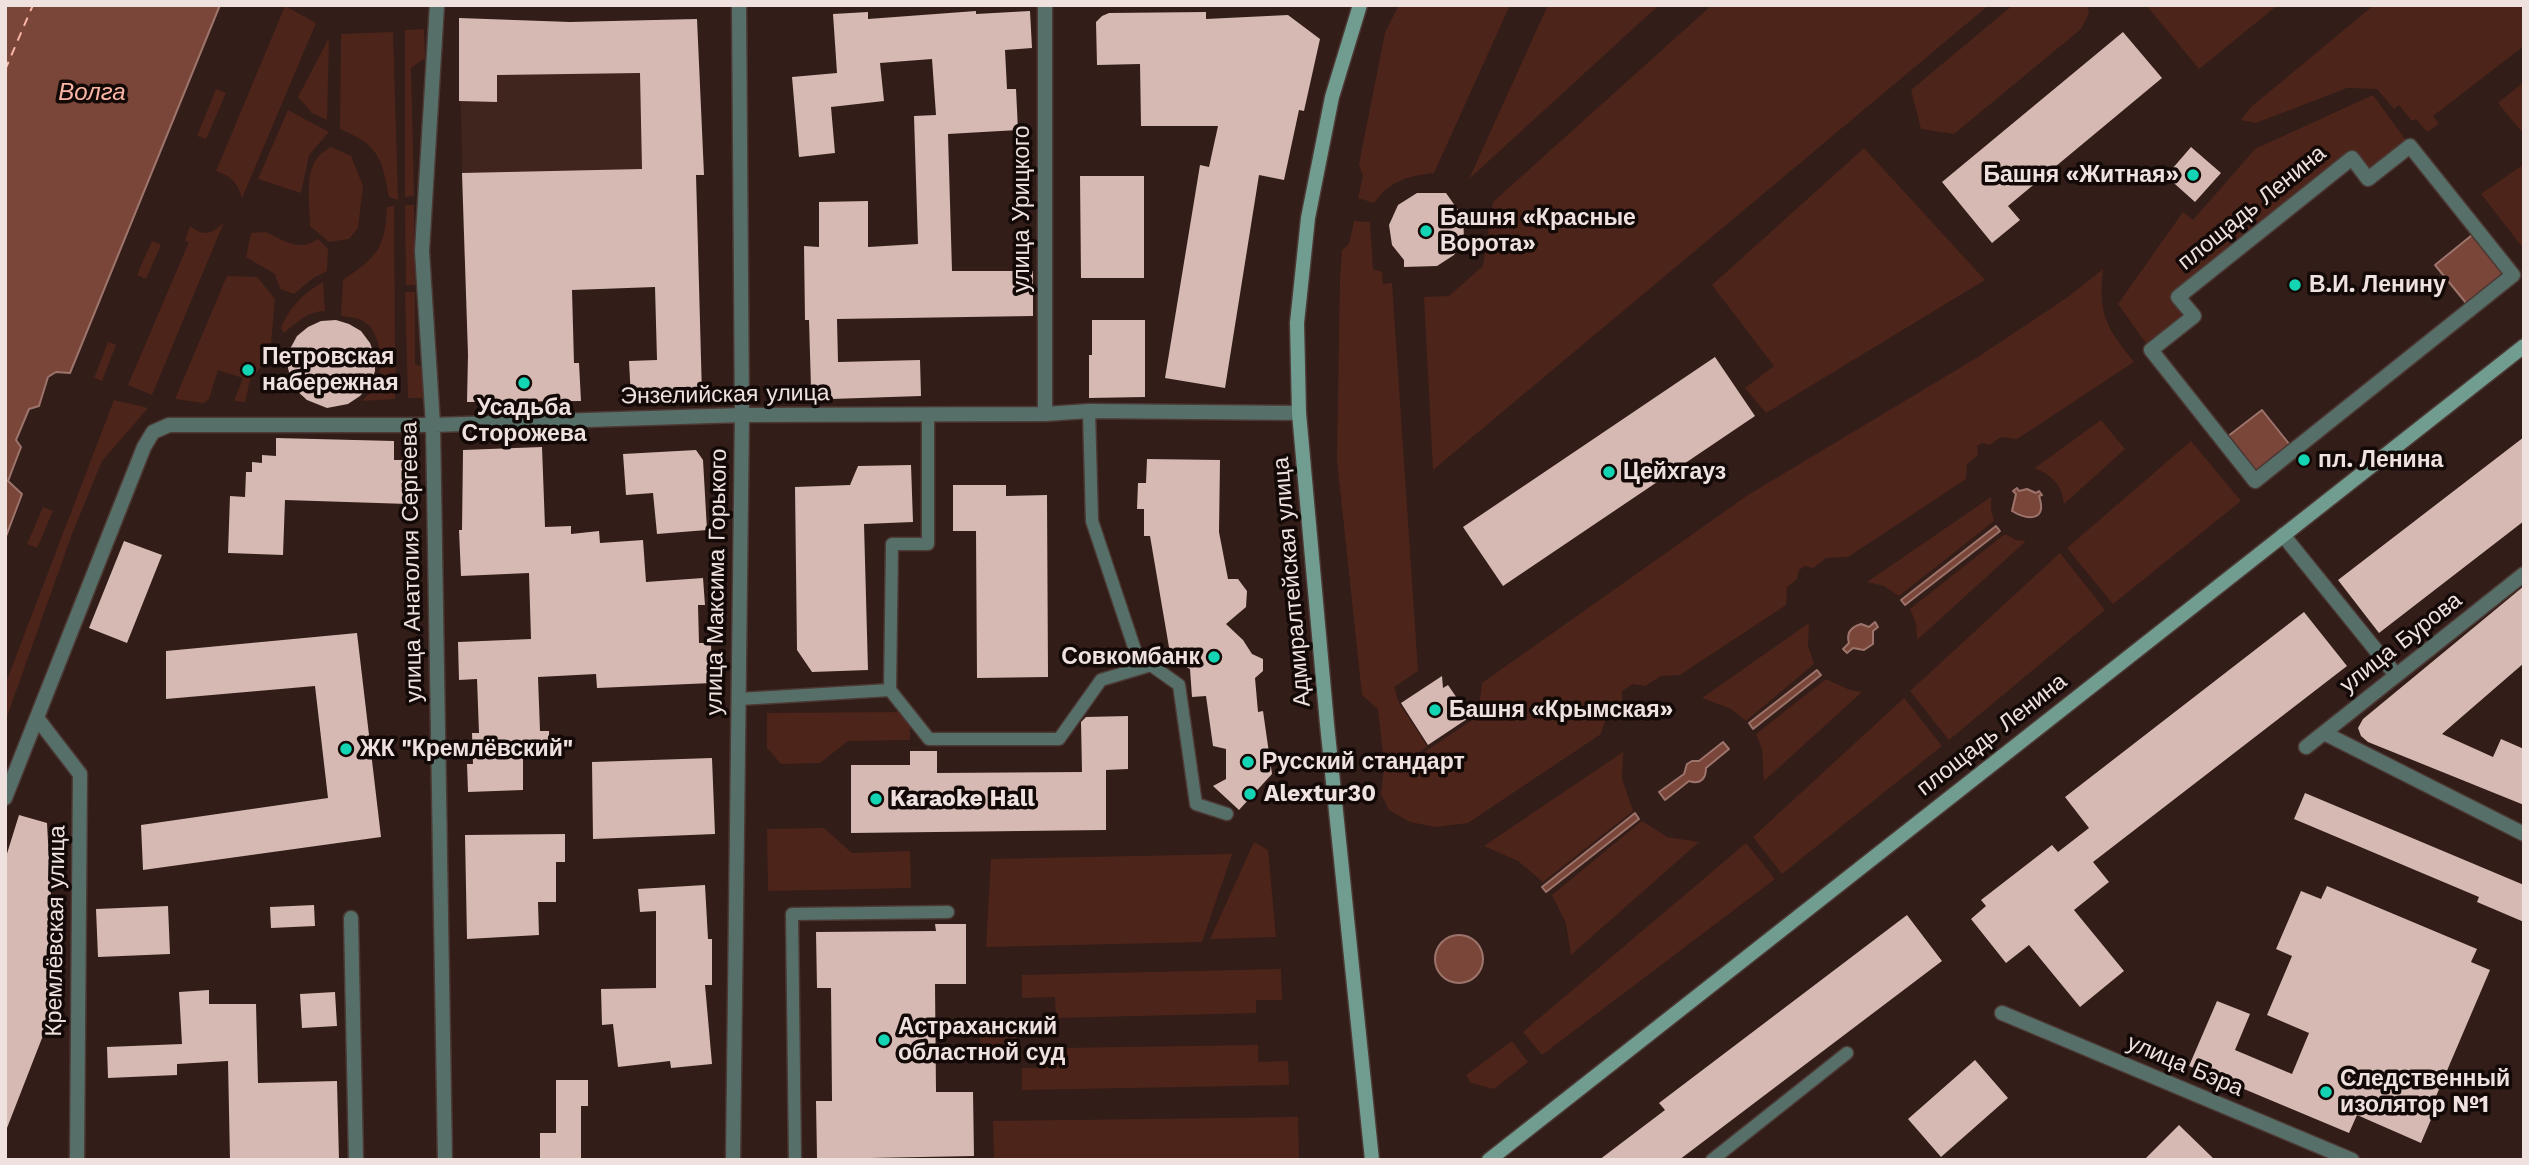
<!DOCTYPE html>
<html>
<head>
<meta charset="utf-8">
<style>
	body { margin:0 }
	#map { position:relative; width:2529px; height:1165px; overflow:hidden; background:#321d18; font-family:"Work Sans",sans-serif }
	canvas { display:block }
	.frame { position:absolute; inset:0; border:7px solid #efe1dd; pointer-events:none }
</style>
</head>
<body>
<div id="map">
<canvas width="2529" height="1165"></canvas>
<div class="frame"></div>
</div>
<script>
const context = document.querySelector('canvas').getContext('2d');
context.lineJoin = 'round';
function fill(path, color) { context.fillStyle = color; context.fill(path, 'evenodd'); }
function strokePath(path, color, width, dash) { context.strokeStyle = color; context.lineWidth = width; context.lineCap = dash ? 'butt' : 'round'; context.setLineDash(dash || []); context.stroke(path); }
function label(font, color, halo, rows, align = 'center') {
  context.font = font + ' "Work Sans",sans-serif'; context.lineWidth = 7; context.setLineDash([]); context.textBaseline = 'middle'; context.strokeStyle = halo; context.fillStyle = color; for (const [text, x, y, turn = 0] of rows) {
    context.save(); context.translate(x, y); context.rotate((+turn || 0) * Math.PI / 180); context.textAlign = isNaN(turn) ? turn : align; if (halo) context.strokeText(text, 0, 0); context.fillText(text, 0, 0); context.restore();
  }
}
const built = new Path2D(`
	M459,18L570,22L697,19L704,175H696L699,249L464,257Z`);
const green = new Path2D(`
	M1399,5H1510L1434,173C1408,176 1389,181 1374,203L1358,198L1363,176L1359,164L1385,33Z
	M1548,5H1659L1469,179Z
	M1712,5H1989L1433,470L1424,297L1449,296L1483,266L1493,202Z
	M2013,5H2087L2089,13L2081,29L1954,134L1921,129L1911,90Z
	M2146,5H2278L2199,69Z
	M2374,5H2524V46L2433,116L2439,124L2427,132L2416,119L2412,121L2399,105L2394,109L2377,89L2347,88L2256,123L2241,120L2251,107Z
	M285,6L316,23L242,198C238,183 231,176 216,171Z
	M424,29L425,58L411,68L414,196L405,197V30Z
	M393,32L398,200L389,197C382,157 378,145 340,129L341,34Z
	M329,38L327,120L312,113L298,97Z
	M2524,82V129L2521,131L2498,103Z
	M216,89L226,93L206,139L197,136Z
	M2373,95L2410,146L2368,179L2352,159L2178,296L2194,316L2151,350L2118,304L2183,212L2193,220L2255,149Z
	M288,110L329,132L309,155L301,193L258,179Z
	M331,147L351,156L363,186L358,228L349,239L329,242L310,226C310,197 301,161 331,147Z
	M1864,148L1985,280L1766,413L1745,388L1774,366L1712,285Z
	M2524,164V249L2481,194Z
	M405,205H414L415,285H406Z
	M394,206L395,356H382C374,328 371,318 341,316L343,280C377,257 385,249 387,207Z
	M1354,221L1370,222L1373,269L1382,272L1383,284L1392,283L1418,671L1394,687L1399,703L1427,746L1411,760L1384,763L1378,709L1362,695L1337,460L1340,279L1342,250L1349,244Z
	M224,222L152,395L128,385L189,242L185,241L190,226C204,237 213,234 224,222Z
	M266,232C285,241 299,252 318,239L328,249L327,271L313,278L294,294L280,289L275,274L246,257L251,233Z
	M152,241L161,245L146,279L137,275Z
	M2103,269C2098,315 2106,327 2134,362L2017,439L2001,437L1990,445L1982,443L1977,446L1978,455L1967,464L1966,479L1848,557L1826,558L1813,568L1805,566L1799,570L1797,579L1787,587L1786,605L1680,675L1661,676L1645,686L1633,684L1622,691V702L1607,713L1601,734L1468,823L1435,827L1410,822L1389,810L1381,794L1384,768L1411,764L1426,751L1478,716L1482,683L1748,495L1978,357L2068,297Z
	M227,276L257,277L275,299L270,357L250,380L245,402L234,401L243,378L218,370L209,399L204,403L175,399Z
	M323,282L325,311C308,311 296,323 284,333L281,328C290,306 303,294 323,282Z
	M405,292H415V364L424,368L426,398H408Z
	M108,342L116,345L102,381L94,378Z
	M381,363L396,364L395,399L362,401L377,385Z
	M114,400L148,408L102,461L72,534L5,722V685Z
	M2101,420L2125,449L2064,504C2062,484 2052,476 2035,468Z
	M2191,441L2241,501L2113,604L2067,548Z
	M1991,497V509L1994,521L1899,596L1884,586L1867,582Z
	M43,507L53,511L37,548L27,544Z
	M2005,534L2016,540L2026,541L1917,640L1916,623L1910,609Z
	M2060,553L2105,610L1949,740L1910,691Z
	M1809,623L1808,646L1814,664L1746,721L1731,709L1702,698Z
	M1826,679L1850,690L1862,692L1764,781L1762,749L1756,734Z
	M1904,698L1942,746L1782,874L1753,837Z
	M910,712V740L848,741L820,763L781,764L767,748V713Z
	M1623,752L1622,779L1633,811L1543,882L1518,861L1484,846Z
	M1642,821L1667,837L1699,842L1571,955L1566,923L1552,895Z
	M824,828L852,853L910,851L911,888L768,891L767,829Z
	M1254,842L1268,850L1276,937L1210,939Z
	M1746,843L1775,879L1542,1055L1523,1032Z
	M1232,854L1202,942L986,947L991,859Z
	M1281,969L1282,1000H1256V1013L1056,1018L1055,997L1022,998V975Z
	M980 1038a18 18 0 1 1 36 0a18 18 0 1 1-36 0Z
	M1512,1041L1528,1062L1494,1089L1471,1083L1466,1075Z
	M1258,1045V1062L1288,1061L1289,1085L1022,1090V1068L1056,1067V1048Z
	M1298,1117L1299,1160H994L993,1121Z`);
const water = new Path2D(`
	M5,5H220L70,373L56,372L48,377L39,406L29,409L16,440L21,447L8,481L22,494L5,539Z
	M2477,231L2513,275L2471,309L2435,265Z
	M2262,410L2294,450L2255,481L2223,440Z
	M2017,488L2019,491L2027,489L2036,493L2039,491L2042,495L2039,496C2048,522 2027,520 2012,511L2016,494L2013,491Z
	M1996,526L2000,531L1905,605L1901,600Z
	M1875,622L1878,627L1873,631V644L1864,650L1853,648L1847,653L1843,649L1849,643C1846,633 1851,627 1861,624L1869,627Z
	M1817,670L1821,675L1753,729L1749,723Z
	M1723,742L1729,749L1706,768C1706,779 1700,785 1689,781L1665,800L1659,792L1684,774L1687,764L1692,761H1699Z
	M1635,813L1639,819L1546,892L1542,887Z
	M1435 959a24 24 0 1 1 48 0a24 24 0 1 1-48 0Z`);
const ferry = new Path2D(`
	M5,70L33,5`);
const building = new Path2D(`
	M976,11V14L1030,11L1032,48L1005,50L1007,89H1016L1018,130L948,134L952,271H1033V316L837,319L838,362L920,360L921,396L831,399L820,403L813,396L811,388L809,320H805L804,246L819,247V202L868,201V247L918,244L914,116L936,115L932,59L880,63L884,101L831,107L835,153L799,157L792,77L837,73L833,14L868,12V19Z
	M1206,12V19L1288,15L1320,39L1304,111L1299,110L1284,180L1259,175L1225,388L1165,378L1200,165L1209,167L1218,126H1141L1140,64L1097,65L1096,22L1102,16L1109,13Z
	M459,18L570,22L697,19L704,175H696L702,395L631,398L629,361L657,360L655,287L572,290L574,363H579L581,401L467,402L468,355L462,173L642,169L640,73L497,75V102L459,101Z
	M2123,32L2162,78L2008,206L2020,220L1992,243L1942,182Z
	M2191,147L2221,173L2195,202L2166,176Z
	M1080,176H1144V278H1081Z
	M1417,193H1446L1463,217L1464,238L1454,255L1437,266L1404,267V260L1392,245L1389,225L1398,205Z
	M336,320L349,324L361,331L370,343L375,357V371L370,385L360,396L348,404L327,408L307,400L296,390L290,377L287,363L290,349L297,336L308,327L321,321Z
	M1092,320H1145V397L1089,398V355H1092Z
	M1715,357L1755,416L1503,586L1463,527Z
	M2524,437V521L2379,633L2338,580Z
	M276,438L394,441V460H410L408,504L285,500L283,555L228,553L230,496L245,497L246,472H252V462L262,463V455L276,456Z
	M542,447L545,527L571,526V534L599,531L600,543L643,540L646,582L703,578L705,605H698L699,643H711L712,683L597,688L596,674L538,677L540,731H549V756L523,757V790L468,792L467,764H473L472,733H479L477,679L459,680L458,642L531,639L529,573L461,576L459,530H462L463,450Z
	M696,450L703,460L707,530L657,534L653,493L626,495L623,454Z
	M1147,459L1220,460L1219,532L1228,579H1238L1247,591L1246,607L1226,624L1243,640L1252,654L1263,659V671L1255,678L1258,712L1263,711L1272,774L1239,810L1213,786L1226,779V749L1213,746L1206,696L1192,697L1190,669L1171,659L1150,536H1144V509H1137L1138,483H1146Z
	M911,465L913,522L864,524L868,670L812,672L797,650L795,487L850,485L858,466Z
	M953,485H1006V496L1047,495L1048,677L977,678L976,531H953Z
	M124,541L162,555L127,643L89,628Z
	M2524,586V663L2442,734L2493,757L2501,739L2524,749V805L2368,742L2361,736L2358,728L2363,719Z
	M2304,612L2347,666L2093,862L2109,882L2074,910L2124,971L2080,1007L2029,945L2006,963L1971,919L1986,906L1981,900L2052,845L2058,852L2089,828L2065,797Z
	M357,633L381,837L143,870L141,825L328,798L315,686L166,699V651Z
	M1442,676L1443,688L1448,685L1470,717L1428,745L1401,703Z
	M1128,716V769L1106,770V830L851,833V765H910V751H937V773L1082,772L1081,722L1086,717Z
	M712,758L715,834L593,839L592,762Z
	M2305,793L2524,885V922L2477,902L2479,897L2294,819Z
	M19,815L47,823L51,898V1015L7,1128L5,860Z
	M565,834V862H556V902H538L539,935L467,939L465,835Z
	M705,885L708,939H712V985H705L712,1064L671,1068L670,1061L618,1067L613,1024L602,1025L601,989L656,988V911L640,912L638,889Z
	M2327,886L2477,949L2471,962L2490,970L2434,1101L2438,1103L2421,1143L2357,1115L2349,1133L2189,1066L2217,1001L2250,1014L2235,1050L2292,1074L2309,1033L2267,1015L2292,956L2276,949L2301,891L2321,899Z
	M314,905L315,926L271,928L270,907Z
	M168,906L170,954L98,957L96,909Z
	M1907,915L1942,961L1679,1160H1599L1665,1110L1659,1103Z
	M935,924H966V984H935L936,1092H973L974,1156L817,1159L816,1101H832L831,988H817L816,932L936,931Z
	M209,990V1004H256L258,1083L337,1081L339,1160H230L228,1061L177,1064V1075L108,1078L107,1047L182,1044L179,992Z
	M335,992L337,1026L302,1028L300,994Z
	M1975,1060L2008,1098L1941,1157L1908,1119Z
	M556,1080H588V1106H581V1160H540V1133H556Z
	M2179,1125L2215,1160H2144Z`);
const lane = new Path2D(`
	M1089,411L1092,521L1141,668
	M928,414V544H892L890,690L929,739H1059L1101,680L1151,665L1179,685L1196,804L1227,814
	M739,699L890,690
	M795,1160L792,914L948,912
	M1712,1160L1847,1053`);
const street = new Path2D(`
	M437,5L422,251L433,425L445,1160
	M1045,5V414
	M2410,146L2513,275L2255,481L2151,350L2194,316L2178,297L2352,158L2368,179Z
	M2283,535L2396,675
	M37,718L80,774L77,1160
	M2324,733L2524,834
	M2306,747L2524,574
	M5,798L144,447L153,432L169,425H433L742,415L1045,414L1089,411L1299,413
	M351,918L356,1160
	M2002,1013L2352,1160
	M733,1160L742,415L739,5`);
const secondary = new Path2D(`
	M1360,5L1332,97L1308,218L1297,323L1299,413L1327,724L1372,1160
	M1489,1160L2524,346`);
const markers = [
	[2193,175,7,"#13d5b3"],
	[1426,231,7,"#13d5b3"],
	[2295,285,7,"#13d5b3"],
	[248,370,7,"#13d5b3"],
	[524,383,7,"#13d5b3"],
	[2304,460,7,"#13d5b3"],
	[1609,472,7,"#13d5b3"],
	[1214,657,7,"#13d5b3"],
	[1435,710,7,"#13d5b3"],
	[346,749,7,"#13d5b3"],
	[1248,762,7,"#13d5b3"],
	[1250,794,7,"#13d5b3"],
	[876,799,7,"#13d5b3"],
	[884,1040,7,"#13d5b3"],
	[2326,1092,7,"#13d5b3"]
];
const poiNames = [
	["Башня «Житная»",2179,175,"right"],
	["Башня «Красные",1440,218],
	["Ворота»",1440,244],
	["В.И. Ленину",2309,285],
	["Петровская",262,357],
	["набережная",262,383],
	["Усадьба",524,408,"center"],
	["Сторожева",524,434,"center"],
	["пл. Ленина",2318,460],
	["Цейхгауз",1623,472],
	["Совкомбанк",1200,657,"right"],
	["Башня «Крымская»",1449,710],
	["ЖК \"Кремлёвский\"",360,749],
	["Русский стандарт",1262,762],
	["Alextur30",1264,794],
	["Karaoke Hall",890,799],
	["Астраханский",898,1027],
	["областной суд",898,1053],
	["Следственный",2340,1079],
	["изолятор №1",2340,1105]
];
const streetNames = [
	["площадь Ленина",2252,208,-39],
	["улица Урицкого",1022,209,-90],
	["Энзелийская улица",725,395,-1],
	["улица Анатолия Сергеева",412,562,-91],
	["улица Максима Горького",717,582,-89],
	["Адмиралтейская улица",1292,582,-95],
	["улица Бурова",2401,643,-38],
	["площадь Ленина",1992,735,-38],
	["Кремлёвская улица",56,931,-89],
	["улица Бэра",2185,1066,23]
];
const waterNames = [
	["Волга",92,93]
];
fill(built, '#40251f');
fill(green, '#4d241a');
fill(water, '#7a463a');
strokePath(water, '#9d746b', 2);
strokePath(ferry, '#fab5a4', 2, [9, 7]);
fill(building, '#d5b9b2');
strokePath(lane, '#4c3834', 15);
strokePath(street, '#4c3834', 17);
strokePath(secondary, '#4c3834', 17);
strokePath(lane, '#567069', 12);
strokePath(street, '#567069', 14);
strokePath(secondary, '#719c90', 14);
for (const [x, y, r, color] of markers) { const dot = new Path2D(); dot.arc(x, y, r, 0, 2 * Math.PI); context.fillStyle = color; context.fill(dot); strokePath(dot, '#130a08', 2.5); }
label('bold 23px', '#efe1dd', '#130a08', poiNames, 'left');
label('23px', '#efe1dd', '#130a08', streetNames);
label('italic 24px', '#fab5a4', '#130a08', waterNames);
</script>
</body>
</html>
